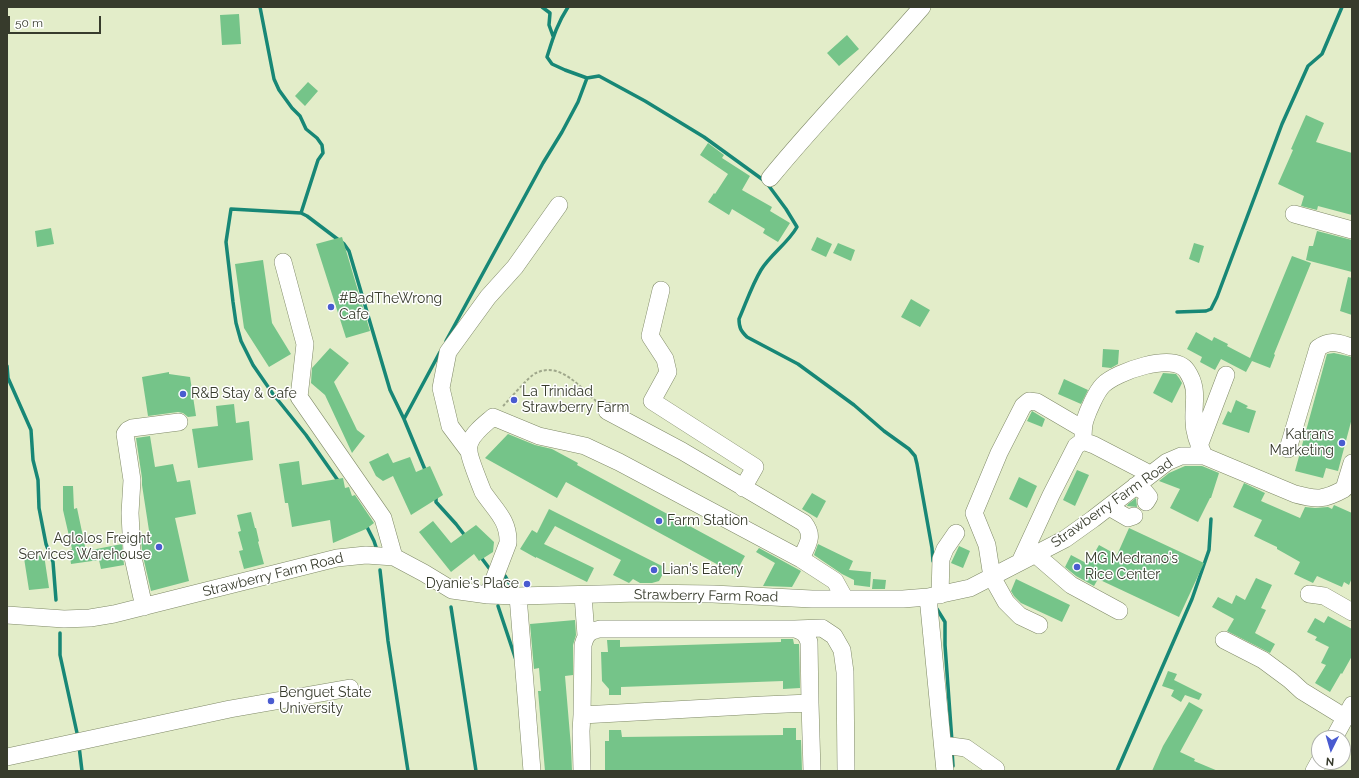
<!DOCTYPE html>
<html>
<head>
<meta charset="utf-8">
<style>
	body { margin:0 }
	#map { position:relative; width:1359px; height:778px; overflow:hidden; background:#e3edc9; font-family:Raleway,sans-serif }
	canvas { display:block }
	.frame { position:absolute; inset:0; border:8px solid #373b2c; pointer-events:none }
	.north { position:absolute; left:1311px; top:730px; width:40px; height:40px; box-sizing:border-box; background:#fff; border:1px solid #afb1ab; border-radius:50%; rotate:185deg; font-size:11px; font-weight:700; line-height:16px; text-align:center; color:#373b2c }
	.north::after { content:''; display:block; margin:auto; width:14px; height:18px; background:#495bd0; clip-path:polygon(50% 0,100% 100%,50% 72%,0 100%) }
	.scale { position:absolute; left:8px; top:16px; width:93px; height:18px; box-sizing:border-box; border:2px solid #373b2c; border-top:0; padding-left:5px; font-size:12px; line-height:14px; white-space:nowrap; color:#373b2c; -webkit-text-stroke:3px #fff; paint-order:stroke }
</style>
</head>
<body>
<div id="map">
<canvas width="1359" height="778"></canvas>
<div class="frame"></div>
<div class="north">N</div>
<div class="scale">50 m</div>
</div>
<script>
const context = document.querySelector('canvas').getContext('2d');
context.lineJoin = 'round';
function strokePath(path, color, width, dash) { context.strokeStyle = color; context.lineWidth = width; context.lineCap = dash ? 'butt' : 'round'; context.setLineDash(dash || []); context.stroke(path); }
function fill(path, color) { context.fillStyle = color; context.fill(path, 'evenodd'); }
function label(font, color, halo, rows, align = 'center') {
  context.font = font + ' Raleway,sans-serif'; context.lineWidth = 3; context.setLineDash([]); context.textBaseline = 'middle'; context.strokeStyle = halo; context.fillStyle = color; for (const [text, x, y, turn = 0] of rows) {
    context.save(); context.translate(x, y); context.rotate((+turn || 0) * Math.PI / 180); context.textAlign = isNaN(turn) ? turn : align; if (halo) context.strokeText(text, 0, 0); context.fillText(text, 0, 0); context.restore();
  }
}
const stream = new Path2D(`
	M260,7L274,79L279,90L292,108L300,116L306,129L317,138L322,145L323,153L318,160L301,213
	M542,7L550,13L549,25L553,36
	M568,7C557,24 553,38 547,57L552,64L565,70L587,78L599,76L645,101L704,137L766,182L786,209L797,227C788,243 771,254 761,270C752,285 746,303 739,319C739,328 741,331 747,337L798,364L854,405L884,431L909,449L915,456L917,464L932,548L933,561
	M1177,312L1206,311L1211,309L1217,297L1282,124L1308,66L1322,54L1342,7
	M446,341L543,163L562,132L578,102L587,78
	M7,366L8,378L31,430L33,460L38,480L39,508L46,544L53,562L56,600
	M404,419L440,352
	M339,482L306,435L273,394L253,365L241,341L236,323L233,302L226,242L231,209L301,213L307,216L344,244L349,251L390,390L404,419L426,472
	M436,496V502L456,524L466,537
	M366,525L374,541L377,550
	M480,556L492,572
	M380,570L388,641L408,771
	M505,576L512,588
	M498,606L516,660
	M451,607L476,771
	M937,609L945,622V645L952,742
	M60,633V655L77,733
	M79,746L82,771
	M952,750L953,766
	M1117,771L1192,599L1209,550L1211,519`);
const building = new Path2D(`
	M239,14L241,44L222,45L220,15Z
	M847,35L859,49L839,66L827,53Z
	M308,82L318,91L305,106L295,96Z
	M1306,115L1324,123L1316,142L1352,153V215L1318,206L1317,210L1301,206L1304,196L1278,184L1293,150L1291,149Z
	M708,143L724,155L722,158L750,176L742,190L772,207L770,211L790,223L778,242L763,233L765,229L732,209L729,215L708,202L714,193L715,194L728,174L700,155Z
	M51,228L54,244L37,247L35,231Z
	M1317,231L1352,240V272L1306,260L1309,246H1313Z
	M342,237L370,331L346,338L316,244Z
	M817,237L832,244L826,257L811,250Z
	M838,243L855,250L851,261L833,253Z
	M1194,243L1204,246L1199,263L1189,259Z
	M1292,256L1311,263L1274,354L1275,355L1270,368L1252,361L1246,372L1221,359L1215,370L1200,362L1202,357L1187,349L1196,332L1212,341L1214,337L1228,344L1227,346L1250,358Z
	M263,260L272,323L291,354L269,367L244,328L235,264Z
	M1348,277L1352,278V315L1340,311Z
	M911,299L930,310L920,327L901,317Z
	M330,348L349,363L334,382L357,430L365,436L352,453L325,395L311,383L312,368Z
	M1103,349L1119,350L1118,364L1111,368L1102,367Z
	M1334,353L1352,357V418L1338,471L1326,468L1323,478L1295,471L1327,354Z
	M169,372V374L190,377L196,416L188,417L183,413L178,412L148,416L142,377Z
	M1163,373L1176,374L1179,378L1182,383L1172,403L1153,393Z
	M1064,379L1088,390L1081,404L1058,394Z
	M1236,400L1248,406L1246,408L1256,411L1249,433L1222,424L1228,411L1231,413Z
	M234,404L236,423L249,421L253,460L198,468L192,429L218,426L216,406Z
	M1032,411L1045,419L1042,427L1027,421Z
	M508,434L535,445L552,449L578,463L577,465L745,556L735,574L566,482L557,498L485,458Z
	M150,436L155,467L173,464L177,482L190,480L196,514L175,518L189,581L151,591L142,552L141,538L150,537L142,485V478L136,438Z
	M388,453L393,463L410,457L416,472L430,466L443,495L411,515L393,476L383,481L376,476L369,462Z
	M299,461L302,485L343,478L345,488L349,487L352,496L355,495L374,523L366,529L333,543L330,520L292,527L288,503H285L279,464Z
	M1185,466H1202L1219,473L1211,498H1210L1198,522L1170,508L1180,489L1159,481L1169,473Z
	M1077,470L1089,475L1075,506L1063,500Z
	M1019,477L1037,486L1027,508L1009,499Z
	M1244,483L1265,493L1261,501L1300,518L1305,507L1315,508L1328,507L1332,509L1334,505L1352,513V578L1349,585L1344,582L1342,587L1317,576L1313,583L1294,574L1300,562L1277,549V547L1254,536L1262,520L1233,507Z
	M63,486H73L74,509L77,508L86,551L122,544L124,565L101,569L99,560L71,564L69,550L72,549L63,510Z
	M812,493L826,501L817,518L802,509Z
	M1136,498L1137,507L1127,506L1128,504Z
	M549,509L666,568L659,581L652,583H640L633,579L629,583L613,575L621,560L555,526L544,544L594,568L587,582L536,557V558L520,549L532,530L537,533Z
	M251,512L255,528H256L259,541L258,542L264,564L244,569L239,551L243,550L238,532L241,531L237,515Z
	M433,521L451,543L476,525L494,542L493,552L479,561L474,554L451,572L419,532Z
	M1129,528L1204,563L1179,617L1098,579L1094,586L1076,576L1065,567L1071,555L1088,564L1099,545L1117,555Z
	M818,544L853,561L849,570L871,572L870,587L854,585V580L842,574L814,555Z
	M959,546L970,551L963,568L951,563Z
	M759,548L801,571L792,587L763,586L775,563L756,552Z
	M44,555L49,588L29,590L24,558Z
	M1256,578L1272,585L1261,608L1266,610L1255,633L1275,644L1270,653L1227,631L1234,619L1212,607L1218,597L1232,604L1236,595L1245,600Z
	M873,579L886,580L885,589H872Z
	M1016,579L1070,605L1062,622L1021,603L1014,596L1011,591Z
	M1328,616L1352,629V656L1342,674L1341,673L1330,692L1315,683L1326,665L1321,663L1329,647L1315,640L1317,637L1307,632L1315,618L1324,623Z
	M575,620L576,635L573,645V675L565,676L571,747L572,771H545L538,691H541L539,668L534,669L530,624Z
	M781,639H793L794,644H799L800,688L783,689V681L621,687V695H609V689L602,681L601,652H608L607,640H620V647L781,642Z
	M1168,671L1177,674L1174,680L1202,694L1199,700L1185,695L1181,702L1171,696L1174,690L1162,686Z
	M1189,702L1203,710L1180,752L1195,759L1194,761L1218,771H1152L1163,746Z
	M783,728H796V740H801L802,771H605V741H609V730H621L622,737L783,735Z`);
const path = new Path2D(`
	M503,406C509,400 530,375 536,373C560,361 581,388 597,402`);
const minor = new Path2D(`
	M770,178C818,119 872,65 922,7
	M1294,214L1352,230
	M283,262L305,344L299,397L383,518L394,557
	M661,290L650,336L665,359L668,372L652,401L755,467L743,488
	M607,411L682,451L804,523C815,537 807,544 801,559
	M1083,441C1083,434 1083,427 1085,420C1088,411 1096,392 1103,385C1116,372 1174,351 1187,371C1199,389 1193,402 1194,421C1194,434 1199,444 1204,456
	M1199,446L1226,375
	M1288,449L1318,348C1331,339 1338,343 1352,347
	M468,450L450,426L441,388L448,352L488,297L515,267L559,205
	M1135,486L1145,492L1149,497L1146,502
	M1109,507L1128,518L1134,516
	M1035,554L1071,585L1119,611
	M1020,562L1051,495L1076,446L1083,441L1094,445L1150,474
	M1309,594L1324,596L1352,612
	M488,595L508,543C509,520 495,510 483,492C481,487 469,457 469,451C468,448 469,445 470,442C474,432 485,424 493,417L539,436L585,446L619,462L801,559L835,581L845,599
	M583,595L586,635
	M940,595L941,559L945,549L956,533
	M518,596L532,771
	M928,597L945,771
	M144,607L132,553L130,513L132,480L125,434L128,430L132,428L179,422
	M7,615L64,619L90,618L114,614L337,558L366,555L394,557L424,573L452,590L488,595L518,596L640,593L713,594L812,599H903L928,597L970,588L1065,539L1093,519L1167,462L1181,456H1204L1295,494C1317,500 1324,500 1344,489L1352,463
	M1039,625L1020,616L1006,602L992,577L987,545L974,513L999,453L1023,406L1029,401L1037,402L1083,429
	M795,629L822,628L834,636L842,650L845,672L846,771
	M1224,640L1263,660L1290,680L1302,691L1346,718
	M582,715L583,645C586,634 589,631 600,629H795C804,632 806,634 809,642L810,703
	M1334,738L1352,705
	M943,745L966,748L996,769
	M7,757L230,709L350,688
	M582,771L581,731L582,715L763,705L810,703L812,771
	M1314,771L1319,762`);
const markers = [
	[331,307,4,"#495bd0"],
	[183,394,4,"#495bd0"],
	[514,400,4,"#495bd0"],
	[1342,443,4,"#495bd0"],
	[659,521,4,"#495bd0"],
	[159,547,4,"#495bd0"],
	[1077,567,4,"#495bd0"],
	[654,570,4,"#495bd0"],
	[527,584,4,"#495bd0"],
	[271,701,4,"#495bd0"]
];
const poiNames = [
	["#BadTheWrong",339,299],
	["Cafe",339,315],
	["La Trinidad",522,392],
	["Strawberry Farm",522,408],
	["R&B Stay & Cafe",191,394],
	["Katrans",1334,435,"right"],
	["Marketing",1334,451,"right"],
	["Farm Station",667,521],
	["Aglolos Freight",151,539,"right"],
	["Services Warehouse",151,555,"right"],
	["MG Medrano's",1085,559],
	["Rice Center",1085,575],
	["Lian's Eatery",662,570],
	["Dyanie's Place",519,584,"right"],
	["Benguet State",279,693],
	["University",279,709]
];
const streetNames = [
	["Strawberry Farm Road",1112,503,-35],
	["Strawberry Farm Road",273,575,-14],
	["Strawberry Farm Road",706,596,1]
];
strokePath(stream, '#178776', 3.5);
fill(building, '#75c489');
strokePath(minor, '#7f8967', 18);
strokePath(path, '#9fa78b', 2, [3, 2]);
strokePath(minor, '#fff', 17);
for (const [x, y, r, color] of markers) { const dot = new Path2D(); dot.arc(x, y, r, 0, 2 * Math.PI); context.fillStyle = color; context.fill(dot); strokePath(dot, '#fff', 1.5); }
label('14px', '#373b2c', '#fff', poiNames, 'left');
label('14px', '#373b2c', '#fff', streetNames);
</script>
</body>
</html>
